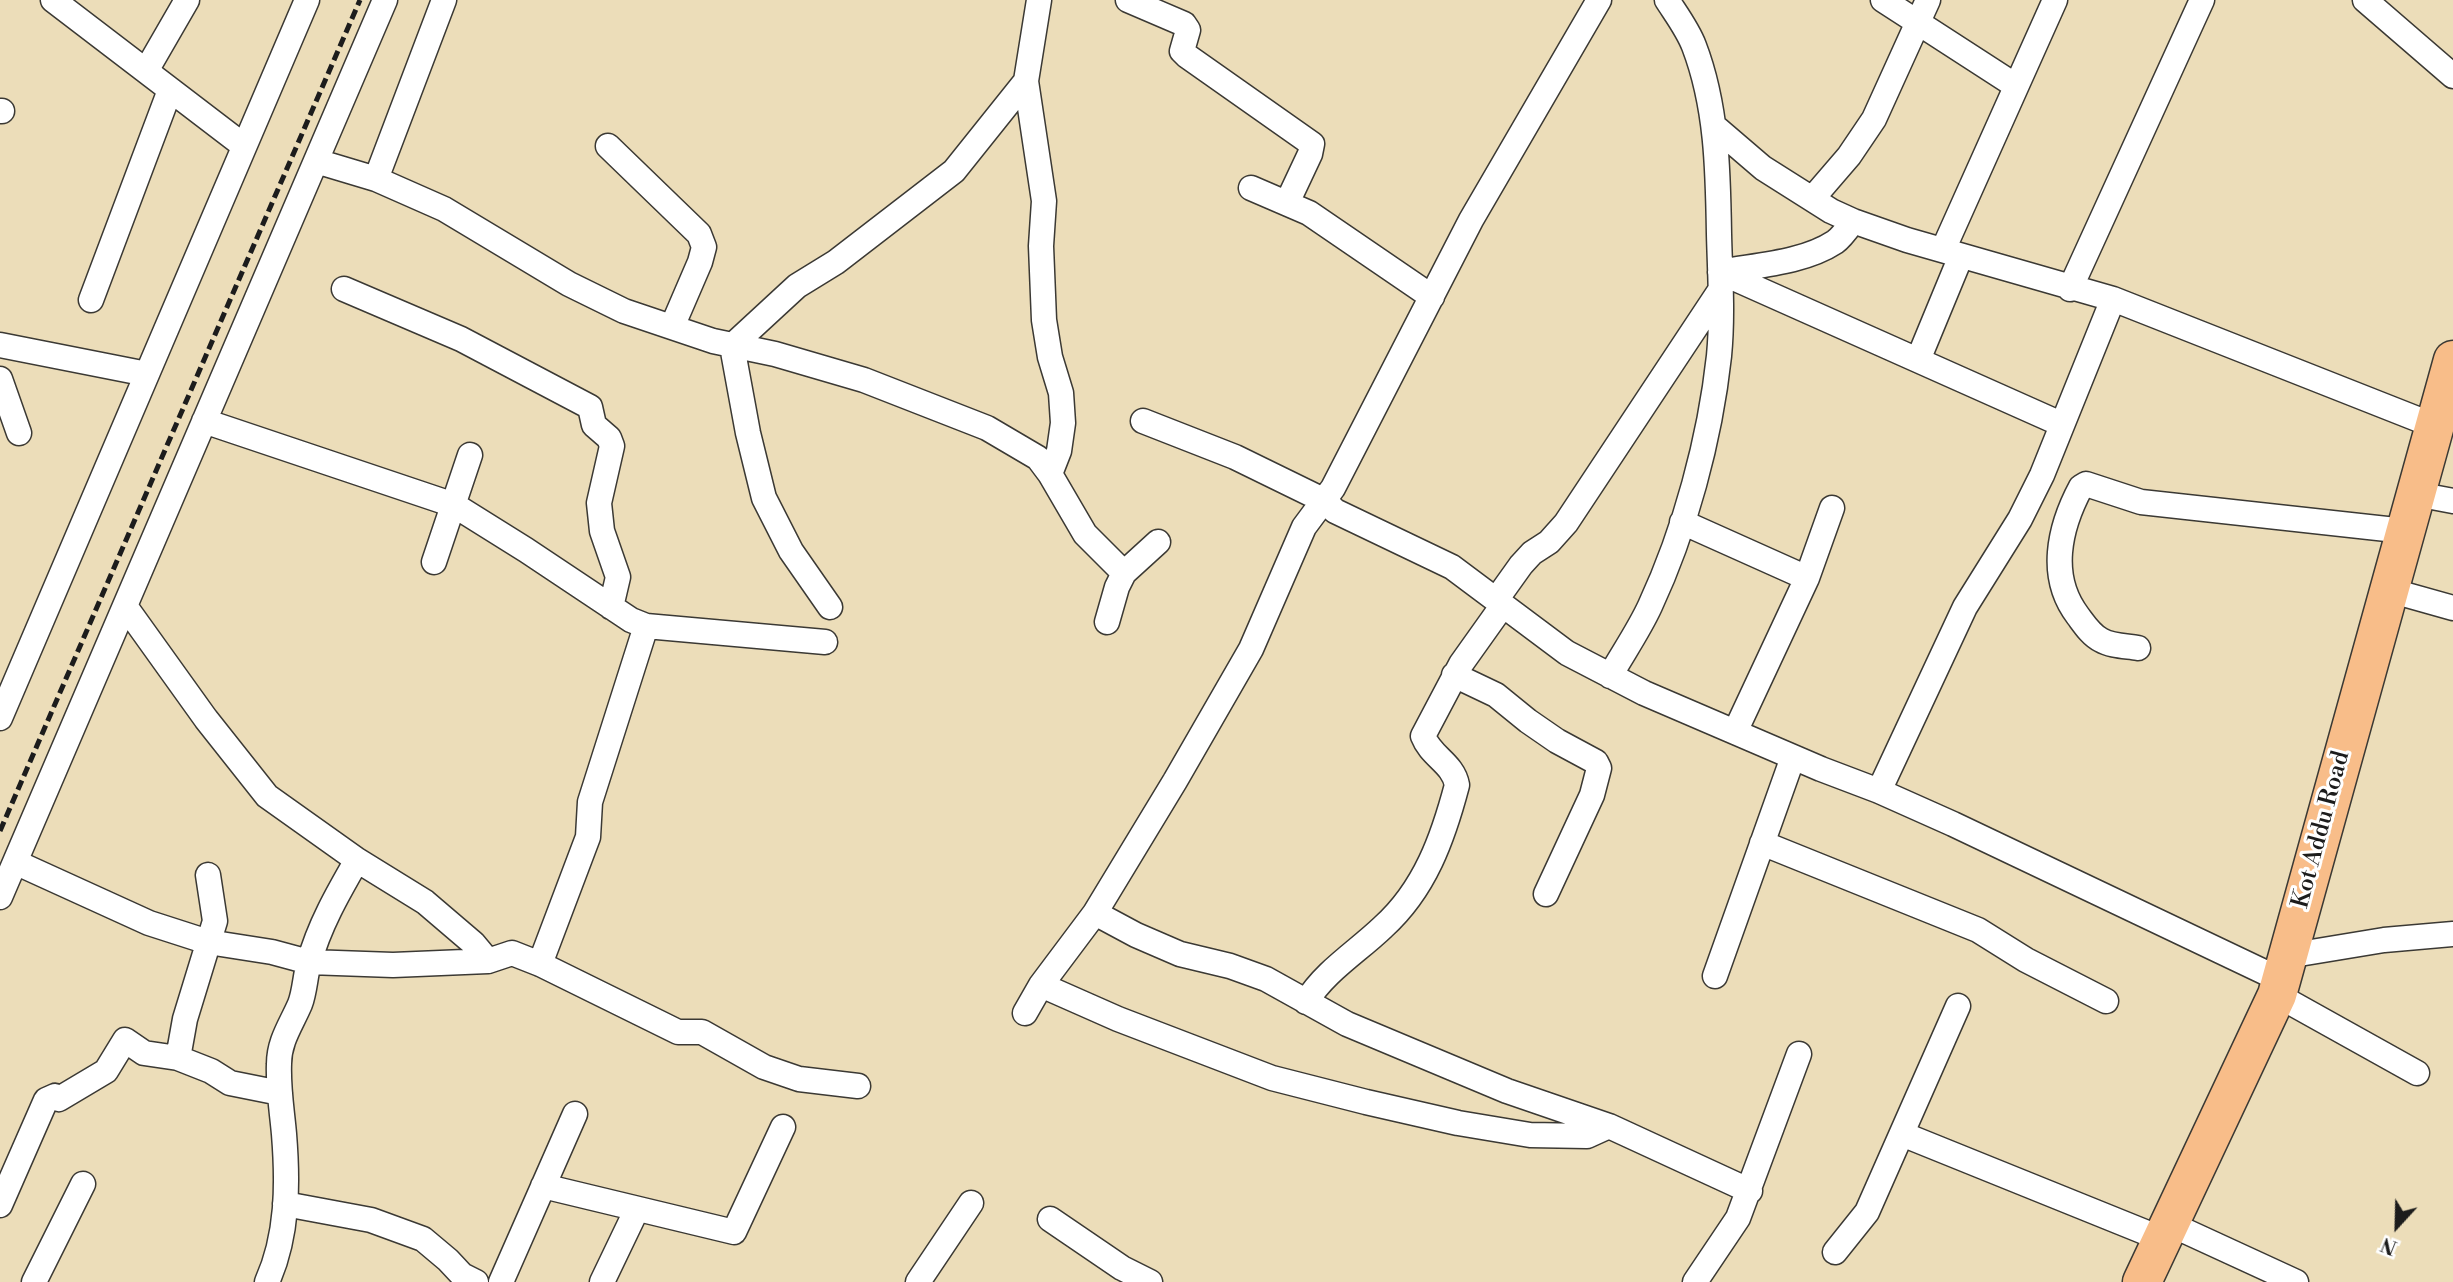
<!DOCTYPE html>
<html>
<head>
<meta charset="utf-8">
<style>
	body { margin:0 }
	#map { position:relative; width:2453px; height:1282px; overflow:hidden; background:#ecddb9; font-family:"Libre Bodoni",serif }
	canvas { display:block }
	.north { position:absolute; left:2362px; top:1191px; width:70px; height:70px; -webkit-text-stroke:5px #fff; paint-order:stroke; rotate:202deg; font-size:19px; font-weight:700; line-height:28px; text-align:center; color:#1c1c1c }
	.north::after { content:''; display:block; margin:auto; width:24px; height:32px; background:#1c1c1c; clip-path:polygon(50% 0,100% 100%,50% 72%,0 100%) }
</style>
</head>
<body>
<div id="map">
<canvas width="2453" height="1282"></canvas>
<div class="north">N</div>
</div>
<script>
const context = document.querySelector('canvas').getContext('2d');
context.lineJoin = 'round';
function strokePath(path, color, width, dash) { context.strokeStyle = color; context.lineWidth = width; context.lineCap = dash ? 'butt' : 'round'; context.setLineDash(dash || []); context.stroke(path); }
function label(font, color, halo, rows, align = 'center') {
  context.font = font + ' "Libre Bodoni",serif'; context.lineWidth = 6; context.setLineDash([]); context.textBaseline = 'middle'; context.strokeStyle = halo; context.fillStyle = color; for (const [text, x, y, turn = 0] of rows) {
    context.save(); context.translate(x, y); context.rotate((+turn || 0) * Math.PI / 180); context.textAlign = isNaN(turn) ? turn : align; if (halo) context.strokeText(text, 0, 0); context.fillText(text, 0, 0); context.restore();
  }
}
const street = new Path2D(`
	M53,0L244,146
	M1039,0L1026,81L1044,201L1041,246L1044,320L1050,357L1061,393L1063,423L1059,451L1050,474
	M1128,0L1184,24L1188,30L1182,51L1187,56L1312,144L1310,154L1287,203
	M1883,0L2016,86
	M2365,0L2453,76
	M146,71L187,0
	M0,111H2
	M1714,126L1763,168L1831,211L1853,221L1907,240L2113,299L2435,426
	M608,146L699,234L704,247L700,262L672,327
	M316,161L376,179L444,209L569,284L624,311L713,341L775,354L864,380L987,428L1038,458L1050,474L1085,534L1124,573
	M376,179L444,0
	M1251,188L1309,213L1432,297
	M1812,199L1849,156L1874,119L1928,0
	M1943,250L2055,0
	M1720,272L2061,424
	M1720,272C1757,265 1803,263 1835,242C1842,237 1848,228 1853,221
	M344,289L461,339L590,407L594,425L609,438L612,446L599,503L602,531L618,577L611,607
	M2070,289L2202,0
	M91,300L170,90
	M0,345L147,374
	M732,346L797,286L836,262L954,171L1026,81
	M732,346L748,433L764,498L791,551L830,607
	M1918,360L1961,256
	M0,379L19,433
	M204,421L454,505L526,550L631,620L646,626L825,642
	M1143,421L1235,457L1325,501L1335,511L1452,567L1567,653L1644,693L1821,769L1879,791L1953,824L2281,980
	M2416,494L2453,501
	M1682,522L1807,578
	M434,562L470,455
	M2389,590L2453,608
	M1496,600L1521,565L1532,553L1549,542L1566,523L1721,289
	M125,606L206,719L267,796L357,860L425,902L473,943L488,961
	M1107,622L1117,587L1124,573L1158,542
	M2138,648C2126,646 2111,646 2101,640C2091,635 2084,624 2078,616C2048,577 2059,528 2081,487L2086,484L2141,502L2405,531
	M1454,675L1496,695L1528,721L1557,741L1596,762L1599,768L1592,795L1546,894
	M1610,676C1623,653 1639,630 1650,606C1685,531 1710,439 1719,356C1723,315 1720,275 1719,234C1718,170 1717,106 1694,46C1688,30 1676,14 1667,0
	M0,718L307,0
	M1735,732L1807,578L1832,508
	M1879,791L1965,607L2020,519L2042,475L2113,299
	M1762,843L1978,930L2026,960L2106,1001
	M15,862L149,923L208,942L272,952L309,962L393,965L488,961L512,953L540,964L678,1032H702L764,1067L799,1079L858,1086
	M0,897L385,0
	M1095,913L1136,935L1180,954L1230,966L1266,979L1347,1024L1507,1091L1609,1126L1750,1191
	M2287,956L2384,940L2453,934
	M540,964L588,837L590,802L646,626
	M1715,976L1793,757
	M1041,985L1118,1019L1272,1078L1366,1102L1458,1123L1530,1135L1587,1136L1609,1126
	M2277,995L2417,1073
	M1306,1002C1325,971 1357,952 1383,927C1425,889 1443,838 1457,785C1453,763 1431,757 1423,736L1461,664L1503,605
	M1025,1013L1041,985L1095,913L1175,781L1251,649L1304,527L1333,488L1471,220L1599,0
	M178,1058L185,1019L215,921L208,875
	M1902,1134L2162,1239
	M543,1186L734,1232L783,1127
	M285,1204L371,1220L423,1239L448,1260L462,1275L476,1282
	M0,1205L46,1100L55,1096L59,1099L106,1071L125,1040L144,1053L178,1058L211,1071L230,1083L280,1093
	M1050,1219L1122,1268L1150,1282
	M2170,1224L2296,1282
	M1835,1252L1867,1212L1958,1006
	M34,1282L83,1184
	M267,1282C288,1236 288,1183 284,1134C282,1111 278,1088 279,1064C279,1041 291,1025 300,1004C305,991 305,976 309,963C319,926 338,893 357,860
	M501,1282L575,1114
	M602,1282L637,1209
	M918,1282L971,1203
	M1695,1282L1738,1218L1799,1054`);
const primary = new Path2D(`
	M2142,1282L2277,995L2453,360`);
const rail = new Path2D(`
	M0,831L360,0`);
const streetNames = [
	["Kot Addu Road",2322,830,-75]
];
strokePath(street, '#3b3934', 27);
strokePath(primary, '#3b3934', 41);
strokePath(street, '#fff', 24);
strokePath(primary, '#f8bd89', 38);
strokePath(rail, '#1c1c1c', 5, [10, 5]);
label('24px', '#1c1c1c', '#fff', streetNames);
</script>
</body>
</html>
